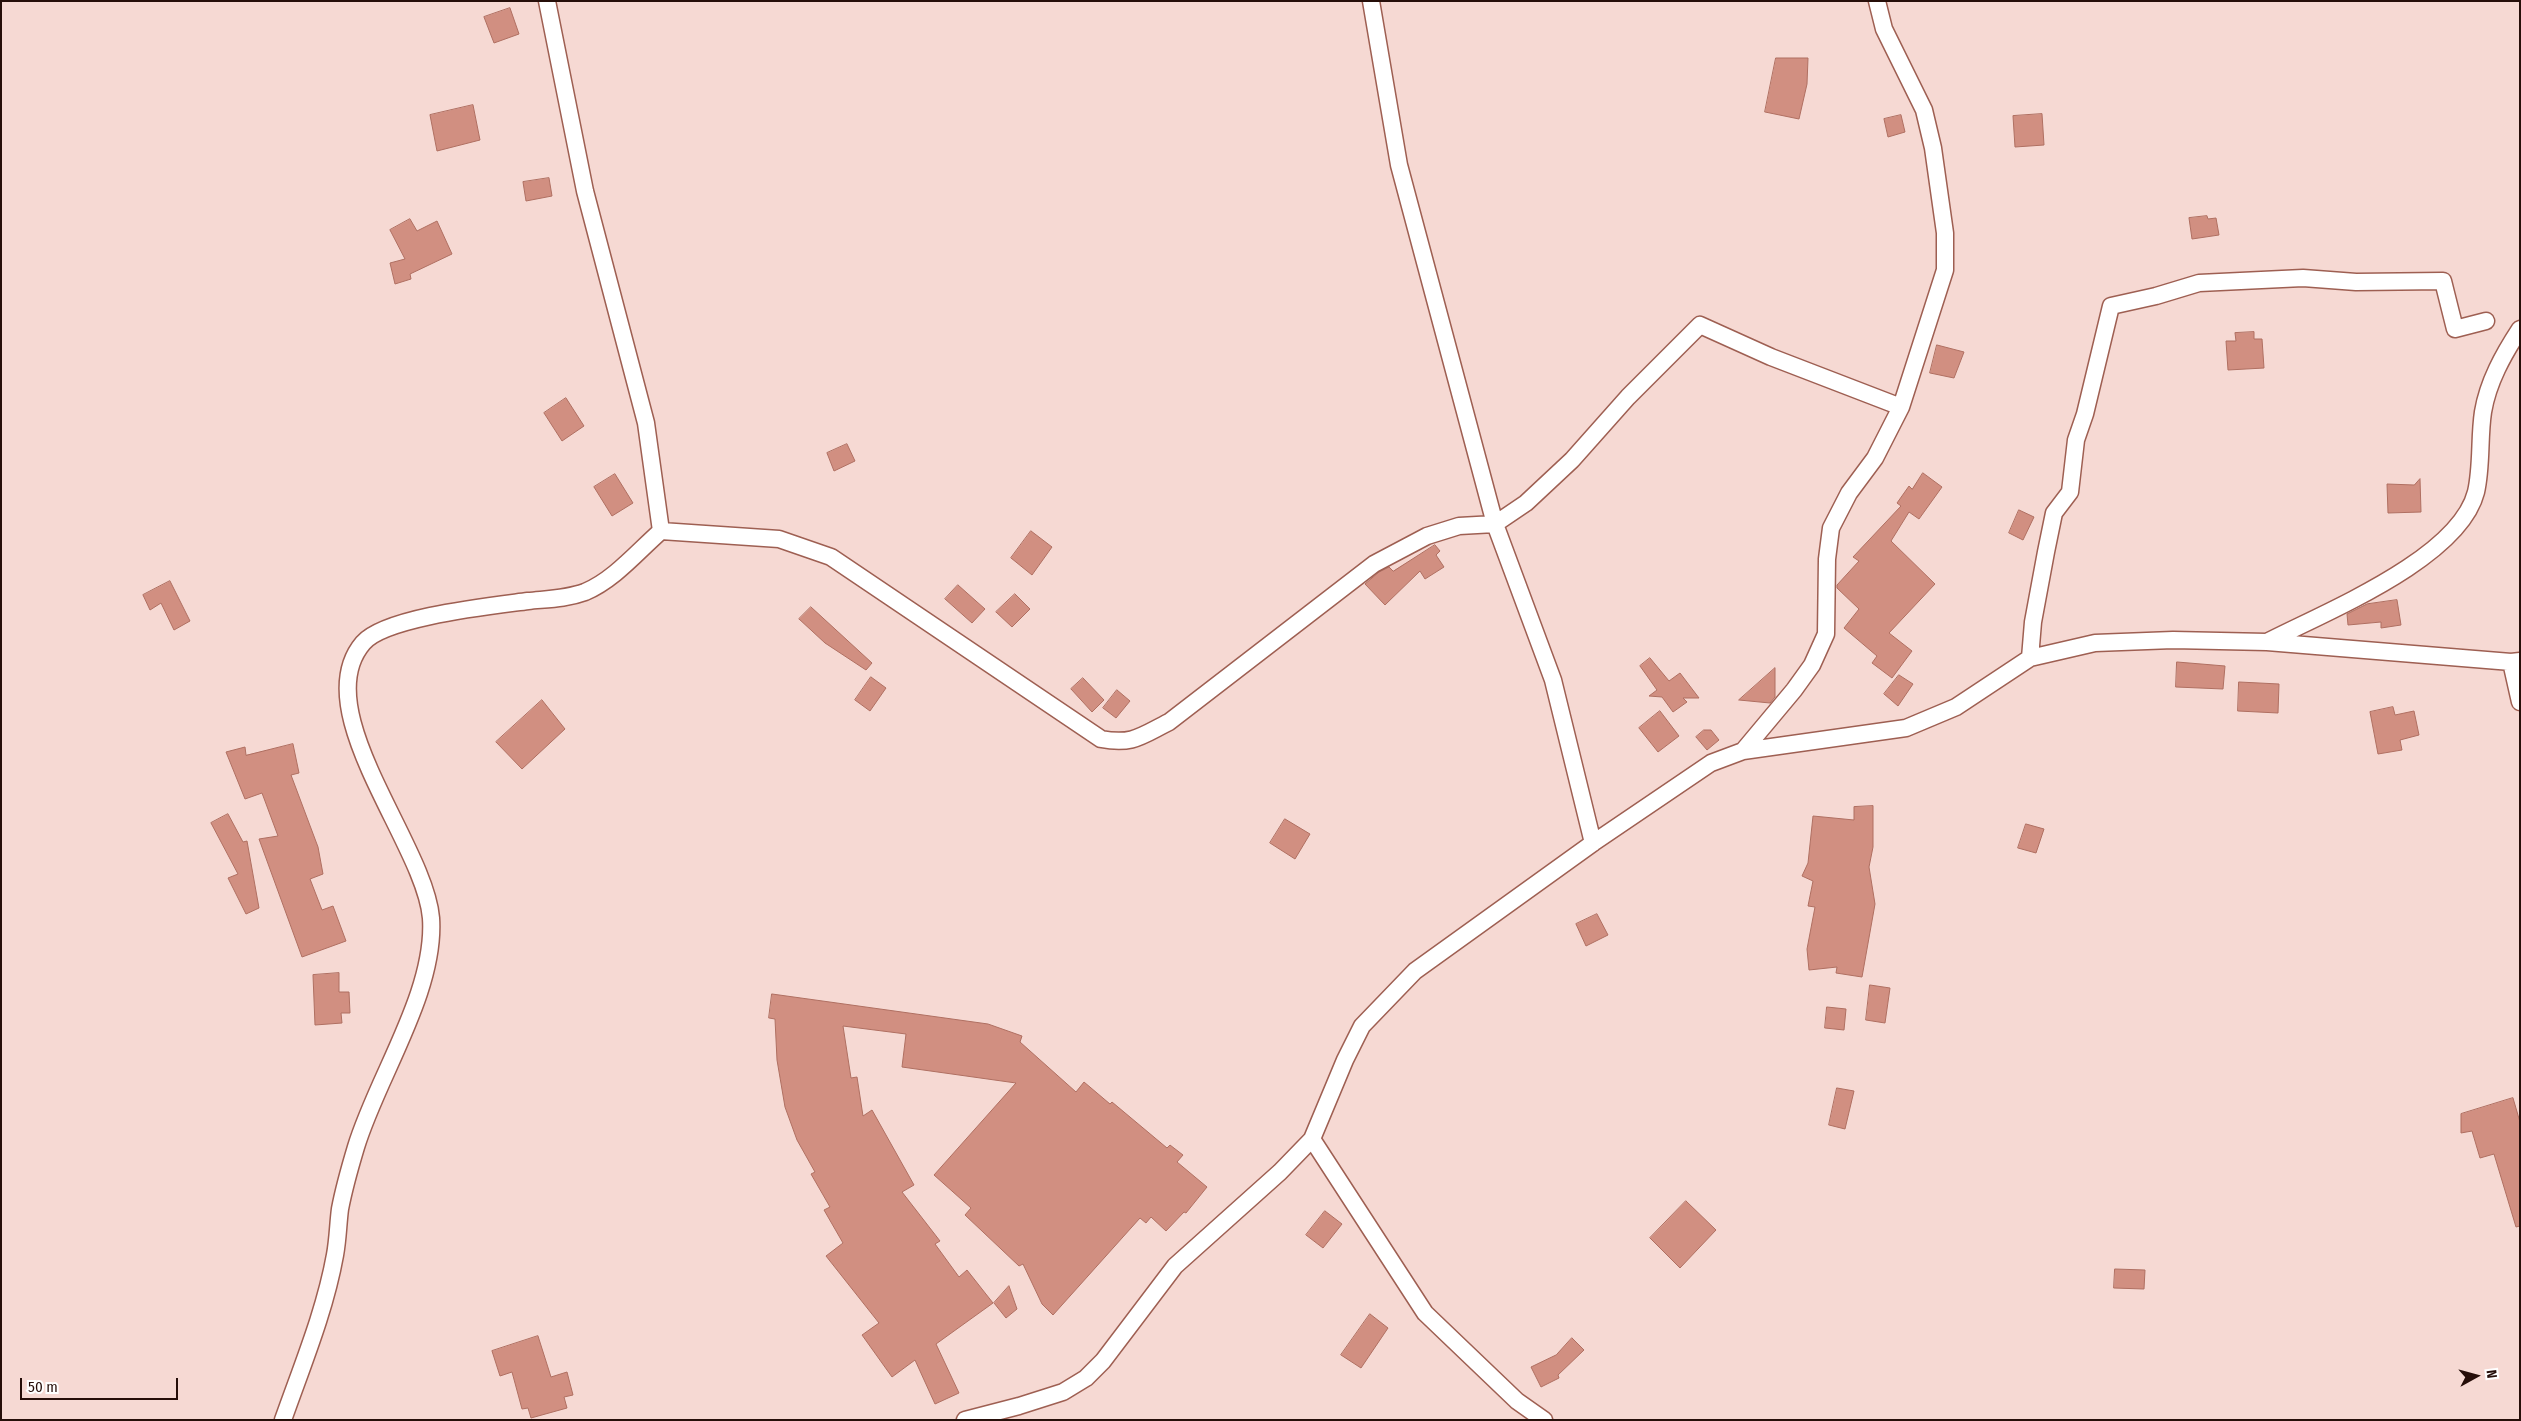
<!DOCTYPE html>
<html>
<head>
<meta charset="utf-8">
<style>
	body { margin:0 }
	#map { position:relative; width:2521px; height:1421px; overflow:hidden; background:#f6d9d3; font-family:"Fira Sans Condensed",sans-serif }
	canvas { display:block }
	.frame { position:absolute; inset:0; border:2px solid #260e09; pointer-events:none }
	.north { position:absolute; left:2451px; top:1351px; width:50px; height:50px; -webkit-text-stroke:4px #fff; paint-order:stroke; rotate:83deg; font-size:14px; font-weight:700; line-height:20px; text-align:center; color:#260e09 }
	.north::after { content:''; display:block; margin:auto; width:18px; height:22px; background:#260e09; clip-path:polygon(50% 0,100% 100%,50% 72%,0 100%) }
	.scale { position:absolute; left:20px; top:1378px; width:158px; height:22px; box-sizing:border-box; border:2px solid #260e09; border-top:0; padding-left:6px; font-size:15px; line-height:18px; white-space:nowrap; color:#260e09; -webkit-text-stroke:4px #fff; paint-order:stroke }
</style>
</head>
<body>
<div id="map">
<canvas width="2521" height="1421"></canvas>
<div class="frame"></div>
<div class="north">N</div>
<div class="scale">50 m</div>
</div>
<script>
const context = document.querySelector('canvas').getContext('2d');
context.lineJoin = 'round';
function fill(path, color) { context.fillStyle = color; context.fill(path, 'evenodd'); }
function strokePath(path, color, width, dash) { context.strokeStyle = color; context.lineWidth = width; context.lineCap = dash ? 'butt' : 'round'; context.setLineDash(dash || []); context.stroke(path); }
const building = new Path2D(`
	M510,8L519,34L494,43L484,17Z
	M1776,58H1808L1807,84L1799,119L1765,112Z
	M473,105L480,140L437,151L430,115Z
	M2042,114L2044,145L2015,147L2013,116Z
	M1901,115L1905,132L1888,137L1884,119Z
	M549,178L552,196L526,201L523,182Z
	M2207,216L2208,219L2216,218L2219,235L2192,239L2189,218Z
	M410,219L417,231L437,221L452,254L410,274L411,279L395,284L390,263L405,259L390,230Z
	M2254,332V339H2262L2264,368L2228,370L2226,341H2236L2235,333Z
	M1937,345L1964,352L1954,378L1930,373Z
	M566,398L584,426L562,441L544,413Z
	M847,444L855,461L834,471L827,453Z
	M1923,473L1942,487L1919,519L1909,512L1891,541L1935,584L1889,633L1912,651L1892,678L1872,663L1877,656L1844,628L1859,609L1837,588V585L1859,561L1853,557L1901,506L1897,503L1909,486L1912,489Z
	M615,474L633,503L612,516L594,487Z
	M2420,479L2421,512L2388,513L2387,484L2414,485Z
	M2019,510L2034,517L2023,540L2009,533Z
	M1031,531L1052,547L1032,575L1011,558Z
	M1435,545L1440,551L1436,555L1444,567L1425,579L1420,571L1385,605L1365,584L1379,572L1389,567L1393,571Z
	M170,581L190,621L174,630L161,603L150,610L143,595Z
	M958,585L985,609L972,623L945,599Z
	M1015,594L1030,609L1012,627L996,612Z
	M2397,600L2401,625L2381,628V622L2348,625L2347,614L2367,604Z
	M811,607L872,663L866,670L825,643L799,619Z
	M1650,658L1669,681L1680,673L1699,698H1683L1687,702L1673,712L1662,697L1649,696L1657,690L1640,666Z
	M2177,662L2225,666L2223,689L2176,687Z
	M1775,668V697L1770,703L1739,700Z
	M1899,675L1913,684L1898,706L1884,694Z
	M871,677L886,688L870,711L855,700Z
	M1083,678L1104,700L1092,712L1071,689Z
	M2239,682L2279,684L2278,713L2238,711Z
	M1117,690L1130,701L1116,718L1103,708Z
	M542,700L565,729L522,769L496,742Z
	M2393,707L2395,715L2414,711L2419,735L2400,740L2402,750L2378,754L2370,712Z
	M1660,711L1679,736L1658,752L1639,728Z
	M1704,730H1711L1719,740L1707,750L1696,737Z
	M293,744L299,773L291,775L318,847L323,874L310,879L322,910L333,906L346,941L302,957L259,839L278,836L262,793L245,799L226,752L245,747L246,755Z
	M1873,806V847L1869,867L1875,904L1862,977L1836,973L1837,967L1809,970L1807,949L1815,907L1808,906L1813,881L1802,876L1808,863L1813,816L1854,820V807Z
	M228,814L243,842L247,841L259,908L246,914L228,878L238,874L211,823Z
	M1285,819L1310,834L1295,859L1270,843Z
	M2026,824L2044,829L2036,853L2018,848Z
	M1597,914L1608,935L1586,946L1576,924Z
	M339,973V992H349L350,1013H341L342,1023L315,1025L313,975Z
	M1870,985L1890,988L1885,1023L1866,1020Z
	M772,994L988,1024L1022,1036L1020,1042L1076,1092L1084,1082L1110,1104L1112,1102L1167,1148L1170,1145L1183,1155L1177,1162L1207,1187L1186,1213L1184,1212L1166,1231L1151,1217L1146,1223L1140,1218L1053,1315L1042,1304L1023,1264L1019,1266L965,1215L971,1208L934,1175L1016,1083L902,1067L906,1034L843,1026L851,1078L857,1077L863,1116L872,1110L914,1185L902,1192L940,1241L935,1244L959,1277L967,1270L993,1303L936,1344L959,1393L935,1404L915,1360L892,1377L862,1335L879,1323L826,1256L843,1243L824,1210L830,1207L811,1174L815,1172L797,1140L785,1107L777,1060L775,1019L769,1018Z
	M1827,1007L1846,1009L1844,1030L1825,1028Z
	M1837,1088L1854,1091L1845,1129L1829,1125Z
	M2513,1098L2520,1122V1226L2516,1227L2494,1154L2480,1158L2472,1131L2461,1133V1114Z
	M1686,1201L1716,1230L1680,1268L1650,1238Z
	M1325,1211L1342,1224L1323,1248L1306,1235Z
	M2115,1269L2145,1270L2144,1289L2114,1288Z
	M1009,1286L1017,1309L1006,1318L994,1303Z
	M1370,1314L1388,1328L1361,1368L1341,1355Z
	M538,1336L551,1377L567,1372L573,1395L564,1397L567,1408L531,1418L528,1408L522,1409L512,1372L500,1376L492,1351Z
	M1572,1338L1584,1350L1558,1375L1559,1378L1541,1387L1531,1367L1556,1355Z`);
const minor = new Path2D(`
	M547,1L585,191L646,423L661,531
	M1371,1L1399,165L1495,524L1553,680L1593,843
	M2267,642C2325,612 2459,559 2476,492C2482,466 2479,438 2483,412C2488,382 2503,355 2520,329
	M2030,658L2033,622L2046,552L2054,513L2070,492L2076,440L2085,414L2111,306L2156,296L2199,283L2303,278L2356,282L2443,281L2455,329L2486,321
	M2511,662L2520,702
	M1743,751L1794,690L1812,665L1826,634L1827,559L1831,528L1849,493L1875,458L1901,407L1945,270V233L1933,148L1924,110L1884,29L1877,1
	M1312,1139L1425,1313L1517,1401L1544,1420
	M283,1420C302,1366 325,1311 335,1255C338,1239 338,1224 340,1209C344,1188 350,1167 356,1147C377,1077 436,992 431,918C425,844 306,710 363,643C385,617 491,606 528,601C547,599 566,599 585,592C614,580 638,551 661,531L779,539L831,557L1101,739C1133,745 1141,736 1169,722L1374,564L1427,536L1459,526L1495,524L1526,503L1572,460L1628,397L1700,325L1771,357L1901,407
	M965,1420L1019,1406L1063,1392L1086,1378L1103,1361L1175,1266L1280,1172L1312,1139L1345,1060L1362,1026L1415,971L1593,843L1711,763L1743,751L1906,728L1956,707L2030,658L2095,643L2173,640L2267,642L2511,662L2520,661`);
fill(building, '#d18f81');
strokePath(building, '#af6f61', 1);
strokePath(minor, '#9e5f52', 19);
strokePath(minor, '#fff', 16);
</script>
</body>
</html>
